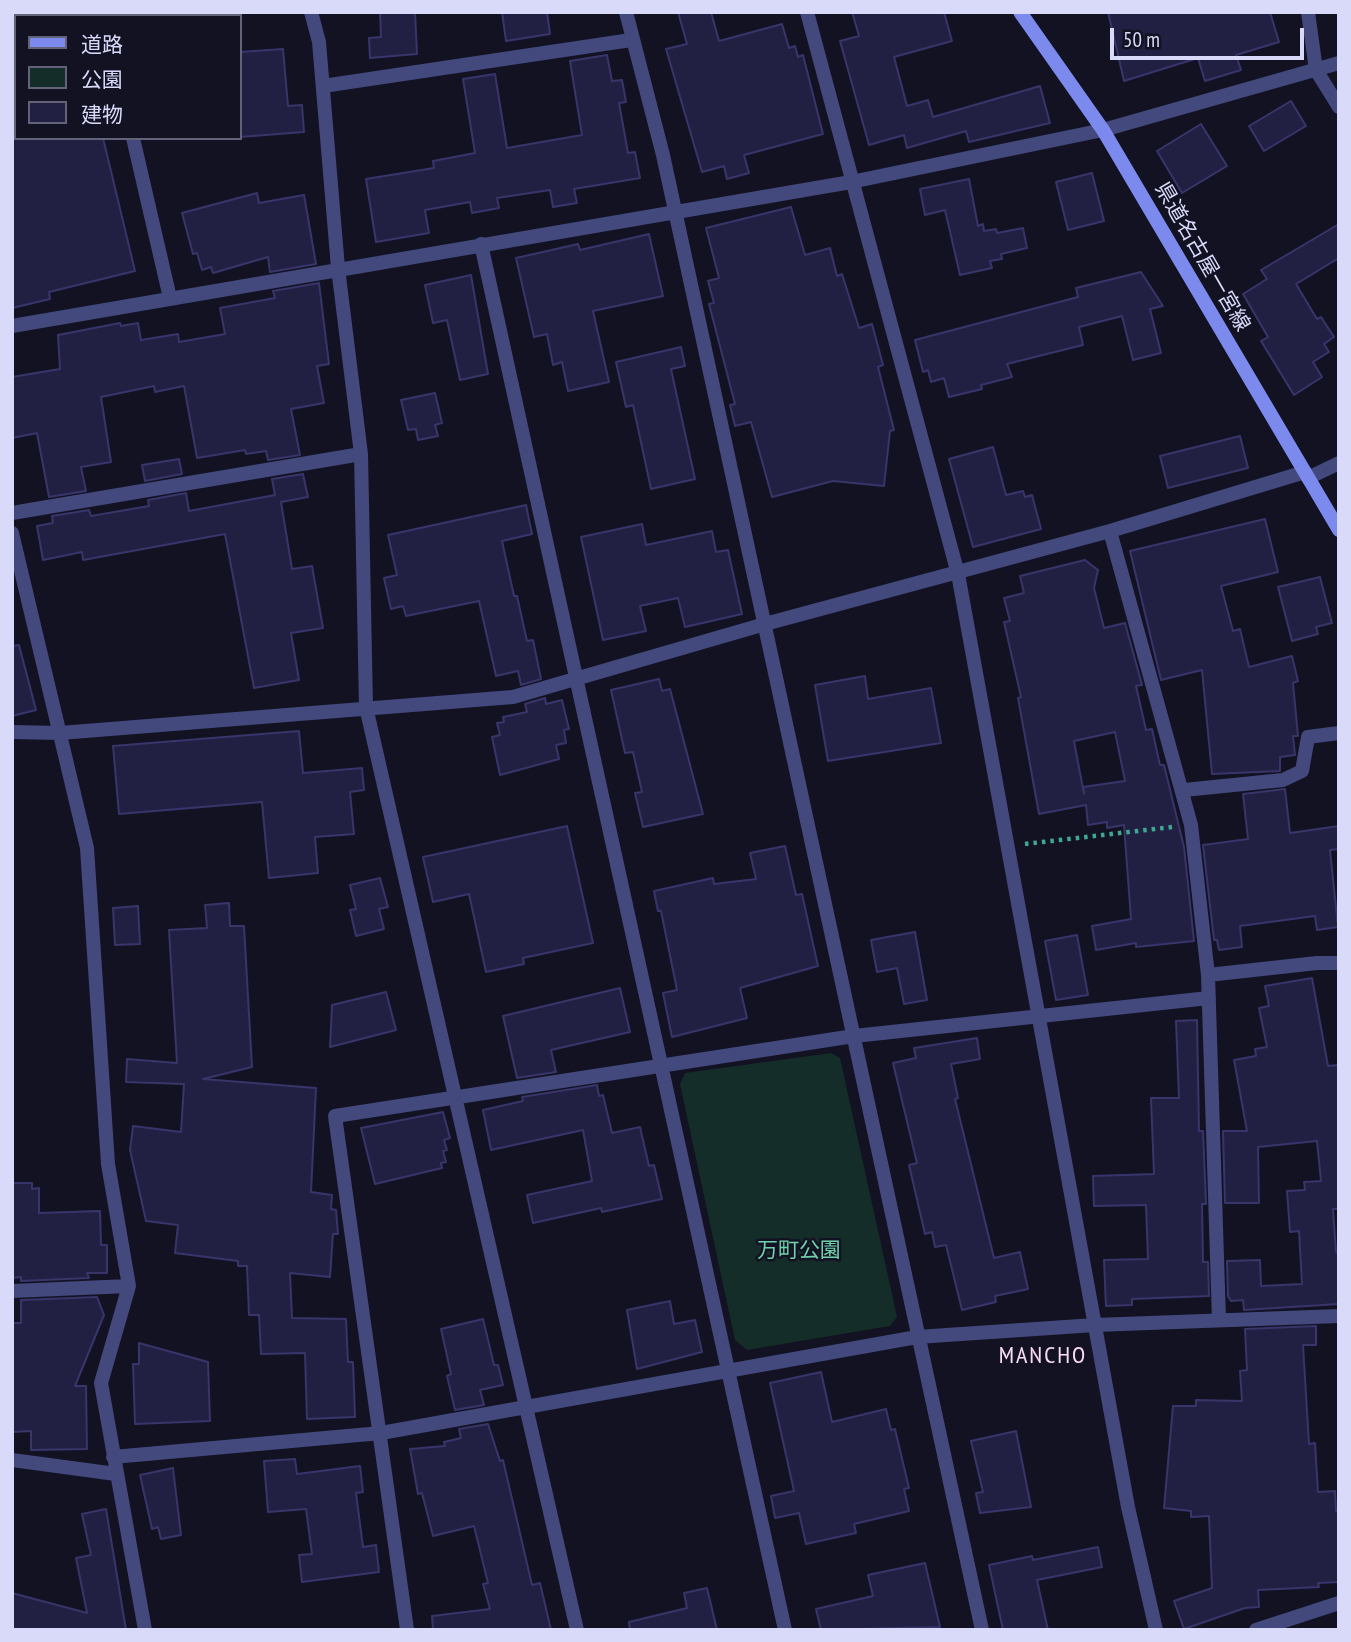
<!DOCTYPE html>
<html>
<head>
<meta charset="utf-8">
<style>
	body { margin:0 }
	#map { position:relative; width:1351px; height:1642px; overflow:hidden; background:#121223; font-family:"PT Sans Narrow","Noto Sans JP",sans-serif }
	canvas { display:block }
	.frame { position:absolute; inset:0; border:14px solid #d9dafa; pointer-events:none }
	.legend { position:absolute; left:14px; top:14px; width:228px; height:126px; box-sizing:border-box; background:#121223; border:2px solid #626279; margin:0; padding:9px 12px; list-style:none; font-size:21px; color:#d9dafa }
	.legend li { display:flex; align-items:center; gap:14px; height:35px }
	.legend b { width:35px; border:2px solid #626279 }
	.scale { position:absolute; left:1110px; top:28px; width:194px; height:32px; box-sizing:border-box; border:4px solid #d9dafa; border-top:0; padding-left:9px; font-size:21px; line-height:24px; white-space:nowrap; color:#d9dafa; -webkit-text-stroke:5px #121223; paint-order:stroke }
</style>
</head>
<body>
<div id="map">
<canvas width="1351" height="1642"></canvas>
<div class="frame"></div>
<ul class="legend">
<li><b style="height:9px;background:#7c8aee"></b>道路</li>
<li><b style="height:19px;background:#152d28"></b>公園</li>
<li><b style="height:19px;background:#222042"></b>建物</li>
</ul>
<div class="scale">50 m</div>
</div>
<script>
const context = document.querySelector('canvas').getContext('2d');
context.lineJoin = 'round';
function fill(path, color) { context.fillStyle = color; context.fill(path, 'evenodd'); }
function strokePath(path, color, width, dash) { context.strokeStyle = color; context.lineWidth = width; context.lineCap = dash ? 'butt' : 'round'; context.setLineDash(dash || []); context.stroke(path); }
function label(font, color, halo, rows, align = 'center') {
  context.font = font + ' "PT Sans Narrow","Noto Sans JP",sans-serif'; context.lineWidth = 5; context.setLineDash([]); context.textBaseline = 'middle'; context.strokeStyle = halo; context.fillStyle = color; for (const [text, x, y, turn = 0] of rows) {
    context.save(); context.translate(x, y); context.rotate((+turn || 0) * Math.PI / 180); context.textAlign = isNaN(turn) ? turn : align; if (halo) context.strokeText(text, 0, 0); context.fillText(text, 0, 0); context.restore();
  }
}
const green = new Path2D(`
	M12,12H91L92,16H16V54L12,55Z
	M831,1053L840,1058L897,1317L890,1326L747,1350L735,1340L680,1084L685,1073Z`);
const building = new Path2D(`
	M380,12H415L417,54L370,58L369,38L381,37Z
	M502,12H547L550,34L506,41Z
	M678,12H711L719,41L782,24L789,48L795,46L798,57L803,55L823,134L744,155L749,173L727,179L724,166L702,172L666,49L687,44Z
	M852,12H944L952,41L894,57L907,106L928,100L933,117L1040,86L1050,123L969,142L966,131L907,148L904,135L869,145L840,41L859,36Z
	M1108,12H1270L1279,42L1236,55L1241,70L1205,81L1198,58L1124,81Z
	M283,49L288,106L302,105L304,132L240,137V52Z
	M607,55L612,81L622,80L626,102L619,103L628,153L635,152L640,178L574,189L577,203L553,207L550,190L497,198L499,208L472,213L470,202L425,210L429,233L376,242L366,179L434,168L433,161L475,153L463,79L495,74L507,148L582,135L570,61Z
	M1291,101L1306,126L1264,151L1249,126Z
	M1201,124L1227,166L1182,193L1157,151Z
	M12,138H103L135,271L49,292L50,299L12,308Z
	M1092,173L1104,221L1068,230L1056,182Z
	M969,179L978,226L983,224L984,231L996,229L997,233L1023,228L1027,248L1001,254L1002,259L990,261L992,268L960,275L945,210L925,215L920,189Z
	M257,193L259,203L304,195L316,264L270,272L268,257L213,273L211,267L202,270L197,253L193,254L182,213Z
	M791,207L805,255L830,248L837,276L842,274L859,328L872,324L883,365L878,367L894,430L890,431L884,486L833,481L772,497L751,422L735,426L730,405L735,404L709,304L714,303L708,281L719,278L706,228Z
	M1339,224V258L1296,284L1317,319L1321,317L1334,337L1324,344L1329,352L1313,362L1322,377L1294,395L1261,341L1268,337L1243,294L1267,279L1261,270Z
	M649,234L663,296L593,311L609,382L568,391L562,362L553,365L547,334L534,337L516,258L578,244L580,250Z
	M1141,272L1163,306L1150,309L1161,353L1133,360L1122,316L1079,327L1083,345L1007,364L1012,377L981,385L982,389L949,397L944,378L931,382L928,370L923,372L915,340L1078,297L1076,288Z
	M471,275L488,374L460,380L447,320L433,323L425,285Z
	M319,283L329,364L317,366L324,403L291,409L300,455L268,460L266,451L246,454L245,450L197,458L184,386L155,392L154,386L101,397L111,462L81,467L86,491L49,497L37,433L12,438V377L60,369L58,335L120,323L121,326L138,323L141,340L178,334L179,342L225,334L220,308L275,298L273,291Z
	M681,347L685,366L671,369L695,479L651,489L633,405L626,407L616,362Z
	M435,393L442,423L435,425L438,436L418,440L416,429L408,430L401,400Z
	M1240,436L1248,468L1168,488L1160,456Z
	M993,447L1006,495L1023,491L1025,497L1032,495L1041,529L973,547L949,459Z
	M179,459L182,474L145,481L142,465Z
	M303,474L308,497L281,502L292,569L312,566L323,628L291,633L299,680L254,688L225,534L83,560L82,552L43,560L37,526L53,523L52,516L89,510L91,516L149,506L148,500L186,493L189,511L275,495L272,479Z
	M526,505L532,534L502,541L514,596H517L527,641L533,640L541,679L521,685L518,671L496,676L479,601L406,616L403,606L391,609L384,578L397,575L388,535Z
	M1265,519L1278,572L1221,586L1233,631L1240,629L1249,667L1292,656L1298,681L1293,683L1298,736H1293L1295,755L1280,757V771L1212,774L1202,670L1161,680L1130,551Z
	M642,524L646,545L712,531L716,552L728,550L742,614L685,627L678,598L640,606L646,631L603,640L581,537Z
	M1085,560L1098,570L1094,588L1104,628L1125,623L1142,685L1136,686L1146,730L1152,729L1160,765H1164L1184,847L1194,941L1136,947V943L1096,950L1092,926L1131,919L1124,825L1107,828V822L1088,825L1086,805L1039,814L1018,698L1021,697L1004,622L1010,621L1004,598L1024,593L1020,576ZM1115,732L1125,781L1083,787L1084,794L1074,741Z
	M1320,577L1332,623L1316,627L1318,634L1292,641L1278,587Z
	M19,645L36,710L12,716V646Z
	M865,676L868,699L931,688L941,743L828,761L815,685Z
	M659,679L662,691L670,689L703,814L643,827L635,793L642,792L633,752L625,753L611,690Z
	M545,698L546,704L562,700L569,729L564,730L566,743L556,745L559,759L500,775L492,737L500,735L497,723L504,722L503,717L527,712L525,704Z
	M299,731L303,773L362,768L364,790L350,792L354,834L315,837L318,873L269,878L262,802L119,814L113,746Z
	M1285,789L1290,833L1339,826V849L1330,850L1338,927L1317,930L1315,916L1240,926L1242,947L1219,950L1217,940H1214L1203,845L1248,839L1243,794Z
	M567,826L593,943L523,958L524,964L486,972L469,894L433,902L423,857Z
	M785,846L796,895L802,894L818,966L740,988L747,1018L672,1037L663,993L677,990L661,911H658L654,891L713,878L714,884L756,879L750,853Z
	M380,878L388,907L379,909L384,929L356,936L350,910L356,909L350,885Z
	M229,903L230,926H244L252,1067L203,1079L316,1088L311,1192L332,1195L331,1209L336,1210L338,1234H333L330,1277L290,1273L292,1318L346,1319L348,1362H353L355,1417L307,1419L305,1353L261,1354L259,1315H249L247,1266H238V1261L175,1253L178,1225L146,1221L130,1150L133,1126L181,1132L184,1084L126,1082L127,1059L177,1063L169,930L207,928L205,905Z
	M138,906L140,944L115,945L113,908Z
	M915,932L927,1000L904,1004L897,968L877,972L871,940Z
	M1077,935L1088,995L1056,1000L1045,941Z
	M1312,978L1328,1066L1339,1065V1209H1333L1336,1252H1339V1304L1244,1310L1243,1300L1231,1301L1228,1296L1227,1261L1260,1260L1261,1286L1302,1284L1299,1231L1290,1232L1287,1191L1305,1190L1304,1182L1321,1181L1317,1141L1258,1147L1259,1203H1225L1223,1131H1247L1234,1060L1256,1056L1255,1049L1267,1047L1259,1008L1269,1006L1265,986Z
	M620,988L630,1032L551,1050L556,1072L517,1078L503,1016Z
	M386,992L396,1030L330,1047L332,1005Z
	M1197,1020L1199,1131H1203L1206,1204H1202L1203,1262H1208L1209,1296L1132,1299V1305L1106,1306L1104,1260L1148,1259L1146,1205L1094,1206L1093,1176L1154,1174L1151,1098H1179L1176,1021Z
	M977,1038L980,1059L951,1064L958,1098L955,1099L994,1258L1020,1252L1028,1289L995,1296L996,1302L962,1310L946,1245L935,1247L932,1232L925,1234L909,1165L917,1163L893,1063L916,1058L914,1048Z
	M597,1085L599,1096L603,1095L612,1133L640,1127L649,1166L654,1165L662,1199L602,1212L601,1208L533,1223L527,1195L592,1181L583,1130L491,1150L483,1110L523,1101L522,1097Z
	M443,1112L450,1138L444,1140L447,1150L443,1151L446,1162L441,1163L442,1168L375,1184L361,1128Z
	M12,1183H32V1189L39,1188V1213L100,1211L101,1245H107V1273H87L89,1278L21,1281V1277L12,1278Z
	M97,1297L104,1315L75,1386H86L87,1449L31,1450V1431L12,1432V1323H21V1300Z
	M670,1301L674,1324L695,1320L702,1352L637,1369L627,1310Z
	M483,1319L494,1365H498L503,1385L480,1390L484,1405L455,1410L447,1376L451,1374L441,1329Z
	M1316,1326V1345H1303L1309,1444L1315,1443L1318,1492L1335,1491L1336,1511H1339V1582L1318,1583L1319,1587L1258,1590L1259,1607L1245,1608L1184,1629L1174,1601L1212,1588L1209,1516L1191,1517V1511L1164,1508L1173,1406H1196V1400L1242,1401L1240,1371L1247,1370L1245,1329Z
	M139,1343L208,1362L210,1421L135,1424L133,1364H139Z
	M821,1372L832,1422L886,1409L891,1430L895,1429L909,1488L904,1489L909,1511L854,1524L856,1533L806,1544L799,1513L775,1518L771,1496L794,1491L770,1383Z
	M488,1424L500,1461L503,1460L532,1585L540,1583L551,1630H433L432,1616L490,1609L483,1584L488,1583L474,1526L433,1536L422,1493L418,1494L410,1449L445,1446L444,1442L461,1438L459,1429Z
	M1016,1431L1031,1507L980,1513L976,1493L983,1492L971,1441Z
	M295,1459L297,1474L360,1466L363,1492L356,1493L363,1547L376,1545L379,1572L302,1582L299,1555L312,1554L306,1509L268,1512L264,1461Z
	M173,1468L181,1535L161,1539L158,1527L152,1529L140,1475Z
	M106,1509L126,1630H12V1593L87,1613L76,1558L91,1555L82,1514Z
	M1098,1547L1102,1567L1037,1580L1048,1630H1003L989,1565L1032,1556L1033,1560Z
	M925,1563L940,1627L821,1630L816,1609L873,1596L868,1575Z
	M707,1588L717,1630H630L629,1622L687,1608L684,1593Z`);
const path = new Path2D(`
	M1025,844L1172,827`);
const street = new Path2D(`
	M105,12L106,16
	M311,12L319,42L338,268L361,454L366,707L577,1630
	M626,12L663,155L982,1630
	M807,12L958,574L1128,1507L1156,1630
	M1308,12L1316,70L1339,107
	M12,64L16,63
	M323,86L631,40
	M133,138L170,298
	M481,244L785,1630
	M12,326L851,182L1103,130L1339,63
	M1308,478L1339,463
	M12,513L361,454
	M1110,531L1191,825L1208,975L1219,1320
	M12,533L87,848L108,1164L129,1286L101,1383L145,1630
	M12,732L60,733L513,697L765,624L1110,531L1305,472
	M1184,790L1283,780L1302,771L1308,737L1339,733
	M1208,975L1317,963H1339
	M12,1291L129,1286
	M113,1457L381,1433L917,1337L1095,1325L1339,1316
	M12,1460L116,1474
	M407,1630L335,1116L854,1036L1209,998
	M1256,1630L1339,1603`);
const secondary = new Path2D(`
	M1020,12L1103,130L1339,530`);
const streetNames = [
	["県道名古屋一宮線",1202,257,60]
];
const parkNames = [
	["万町公園",799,1251]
];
const quarterNames = [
	["MANCHO",1043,1356]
];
fill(green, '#152d28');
fill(building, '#222042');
strokePath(building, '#38356b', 2);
strokePath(path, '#3fa892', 4.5, [3.5, 5]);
strokePath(street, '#43497c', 14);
strokePath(secondary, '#7c8aee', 14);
label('21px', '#d9dafa', '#121223', streetNames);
label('21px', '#6ed1aa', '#121223', parkNames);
context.letterSpacing = '2px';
label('24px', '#fadbf4', '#121223', quarterNames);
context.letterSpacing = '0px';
</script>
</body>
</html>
